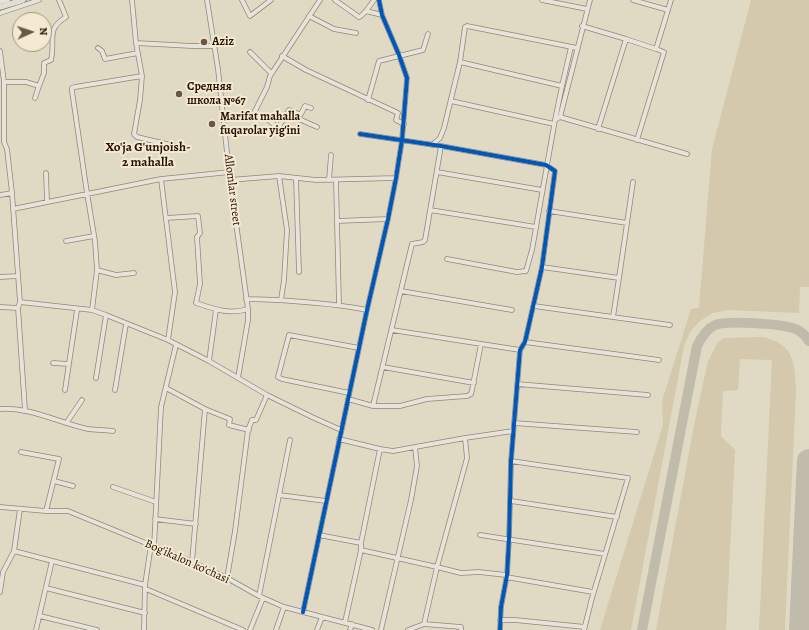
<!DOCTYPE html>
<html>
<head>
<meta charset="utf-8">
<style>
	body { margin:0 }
	#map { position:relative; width:809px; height:630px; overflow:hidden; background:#e0d9c4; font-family:Alegreya,serif }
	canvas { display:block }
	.north { position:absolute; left:12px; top:12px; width:40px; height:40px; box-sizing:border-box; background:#f3ead1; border:1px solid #a29380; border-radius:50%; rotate:87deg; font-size:11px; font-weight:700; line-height:16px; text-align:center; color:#281007 }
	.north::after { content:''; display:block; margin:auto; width:14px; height:18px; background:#685649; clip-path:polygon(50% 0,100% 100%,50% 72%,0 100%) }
</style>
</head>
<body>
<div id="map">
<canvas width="809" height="630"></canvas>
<div class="north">N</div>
</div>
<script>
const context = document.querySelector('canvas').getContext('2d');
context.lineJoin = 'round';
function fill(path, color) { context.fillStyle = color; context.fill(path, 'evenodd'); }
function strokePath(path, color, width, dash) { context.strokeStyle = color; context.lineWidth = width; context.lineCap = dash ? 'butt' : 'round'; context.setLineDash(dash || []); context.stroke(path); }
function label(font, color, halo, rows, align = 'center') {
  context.font = font + ' Alegreya,serif'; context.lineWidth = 4; context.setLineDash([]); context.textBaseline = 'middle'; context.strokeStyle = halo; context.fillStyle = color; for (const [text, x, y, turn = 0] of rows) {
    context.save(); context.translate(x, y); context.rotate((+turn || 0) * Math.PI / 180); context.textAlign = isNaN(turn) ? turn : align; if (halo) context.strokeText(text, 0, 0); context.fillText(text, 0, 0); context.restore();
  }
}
const green = new Path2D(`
	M751,0H809V287H800L799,313L729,310L713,313L700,321L690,332L684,346L631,630H600L663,425L662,401L691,309L699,308L712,149Z
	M762,337C794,343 795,363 796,390L785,630H759L772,360L740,359L738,390L723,391L721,436L735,450L726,630H656L695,420L708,361L718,342L723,338Z`);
const taxiway = new Path2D(`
	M642,630L697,346C701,338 706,329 715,325C727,320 780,324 793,328C800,330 805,335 809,341`);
const runway = new Path2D(`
	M801,630L809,461`);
const minor = new Path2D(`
	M132,0L136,43L142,76L140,100L134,134L137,137L179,147
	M207,0L218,69L230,180L248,309V320L238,378
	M242,0L250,16L271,0
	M335,0L359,17L361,16L366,11L382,15
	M542,0L587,9
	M633,0L668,10L656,49L664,52L637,140
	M0,2L8,0
	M668,10L671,0
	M366,11L374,0
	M0,13L39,0
	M309,16L334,29L356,33
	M582,26L626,39
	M136,43L192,46H214
	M98,48L102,51L105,59L138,53
	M0,51L4,82V142L7,149L12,193L20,302L18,308L25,410
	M250,52L271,73
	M282,56L306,70L398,113L396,120L404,124
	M460,62L562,86L555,120
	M4,82H26L39,86L44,73V63L51,60C56,39 45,30 66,17L59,0
	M562,86L571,47
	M35,98L39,86
	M368,100L379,61L423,50L428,34
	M451,101L554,124
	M299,114H301L305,106L311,108
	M223,115L251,119L267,87L270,76L320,0
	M560,117L687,154
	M251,119C265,113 268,120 278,128L289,110L299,114V119L317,127
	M598,129L626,39L656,49
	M360,134L441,146L546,165L555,171L542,267L525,342L520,350L511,461L509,539L507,575L501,607L500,630
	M432,145L440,138L444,128L460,62L465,27L467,26L577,48
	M437,172L542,190
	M46,173L47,201
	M279,176L287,230L284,280L281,300
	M296,178L299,272
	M161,179L175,292L168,340
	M230,180L279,176L316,180L396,178
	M329,180L331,155
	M336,180L339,304
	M0,195L12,193
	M13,209L161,179L230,172
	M430,210L536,227
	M549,211L627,223
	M166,218L198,216L200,233L197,237L200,284L196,303C214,309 229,315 248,309
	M337,221L388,219
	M66,241L94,236
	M447,259L517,272L526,271L532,250L555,120L560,117L590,0
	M542,267L619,278L633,182
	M97,270L116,275L134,273
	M0,277L18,276
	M401,291L512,310
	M246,299C287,300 326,302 367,310
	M20,302L92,310L106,315L168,340L209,361L267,395L312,417L341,430
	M534,306L670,325
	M0,307L18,308
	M92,310L97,270L95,241L87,193L72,91V88L75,87L142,76
	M613,317L619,278
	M392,330L520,350
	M525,342L659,360
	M209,361L216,310
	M53,363L69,364
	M383,367L474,383
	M96,378L106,315
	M517,384L648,395
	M166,388L205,409L192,562
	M65,390L77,310
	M115,390L126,324
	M349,393L282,379L278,377L289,335L359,348
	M348,399L373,406H400L427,399L467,396L471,394L472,390L481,344
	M373,406L411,248L412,244L423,242L425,240L441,146
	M0,409C31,407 59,423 88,429C96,430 105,430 113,431
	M205,409L230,419L229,425L249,430
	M67,422L82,400
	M514,423L637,432
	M339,439L380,449L393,451L465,438
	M21,452L59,459L46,511
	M511,461L628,478L592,598L584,630
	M54,481L73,486
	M113,487L156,502
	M279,495L326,501
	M511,501L617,517
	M0,507L46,511H68L192,562L227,578L259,596L284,607L372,630
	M155,519L196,524
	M319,535L361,543V550L437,567L467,458L465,438L513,431
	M480,535L605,554
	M361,543L380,449
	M154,547L161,407L176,345
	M14,551L145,585
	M227,578L235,531L248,430L252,420H256L267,395
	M46,588L145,613
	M146,589L243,630
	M0,592L3,572L14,551L20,509
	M259,596L290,440
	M303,612L367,310L388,219L396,178L402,140L407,78L399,55L382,15L379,0
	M40,616L97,630
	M500,620H515L585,627
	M345,622L361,550
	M424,624L461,627V630
	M36,630L52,561
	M144,630L145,585L151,545
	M250,630L263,598
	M276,630L284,607
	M317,630L322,617
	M350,630L352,624
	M381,630L411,500L417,466L415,447
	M408,630L424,624L437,567L461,573L479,572L506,575V577L593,592`);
const major = new Path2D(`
	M0,7L23,0`);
const cycleway = new Path2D(`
	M360,134L441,146L546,165L555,171L542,267L525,342L520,350L511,461L509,539L507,575L501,607L500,630
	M303,612L367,310L388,219L396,178L402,140L407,78L399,55L382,15L379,0`);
const markers = [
	[204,42,4,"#685649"],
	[179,94,4,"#685649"],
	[212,124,4,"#685649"]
];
const poiNames = [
	["Aziz",212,42],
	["Средняя",187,87],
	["школа №67",187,101],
	["Marifat mahalla",220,117],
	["fuqarolar yig'ini",220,131]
];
const streetNames = [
	["Allomlar street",232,190,83],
	["Bog'ikalon ko'chasi",187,562,24]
];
const neighbourhoodNames = [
	["Xo'ja G'unjoish-",148,148],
	["2 mahalla",148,163]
];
fill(green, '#d4c9ad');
strokePath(taxiway, '#c1bbac', 10);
strokePath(runway, '#c1bbac', 24);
strokePath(minor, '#8f887b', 5.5);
strokePath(major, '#756d62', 7);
strokePath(minor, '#e7e3d8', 4);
strokePath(major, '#e3ded2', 5.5);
strokePath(cycleway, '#0057b8', 4);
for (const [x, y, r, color] of markers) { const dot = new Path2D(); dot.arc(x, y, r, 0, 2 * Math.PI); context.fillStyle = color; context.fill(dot); strokePath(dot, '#f3ead1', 1.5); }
label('bold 12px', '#281007', '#f3ead1', poiNames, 'left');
label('12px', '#281007', '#f3ead1', streetNames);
label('bold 13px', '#281007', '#f3ead1', neighbourhoodNames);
</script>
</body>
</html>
